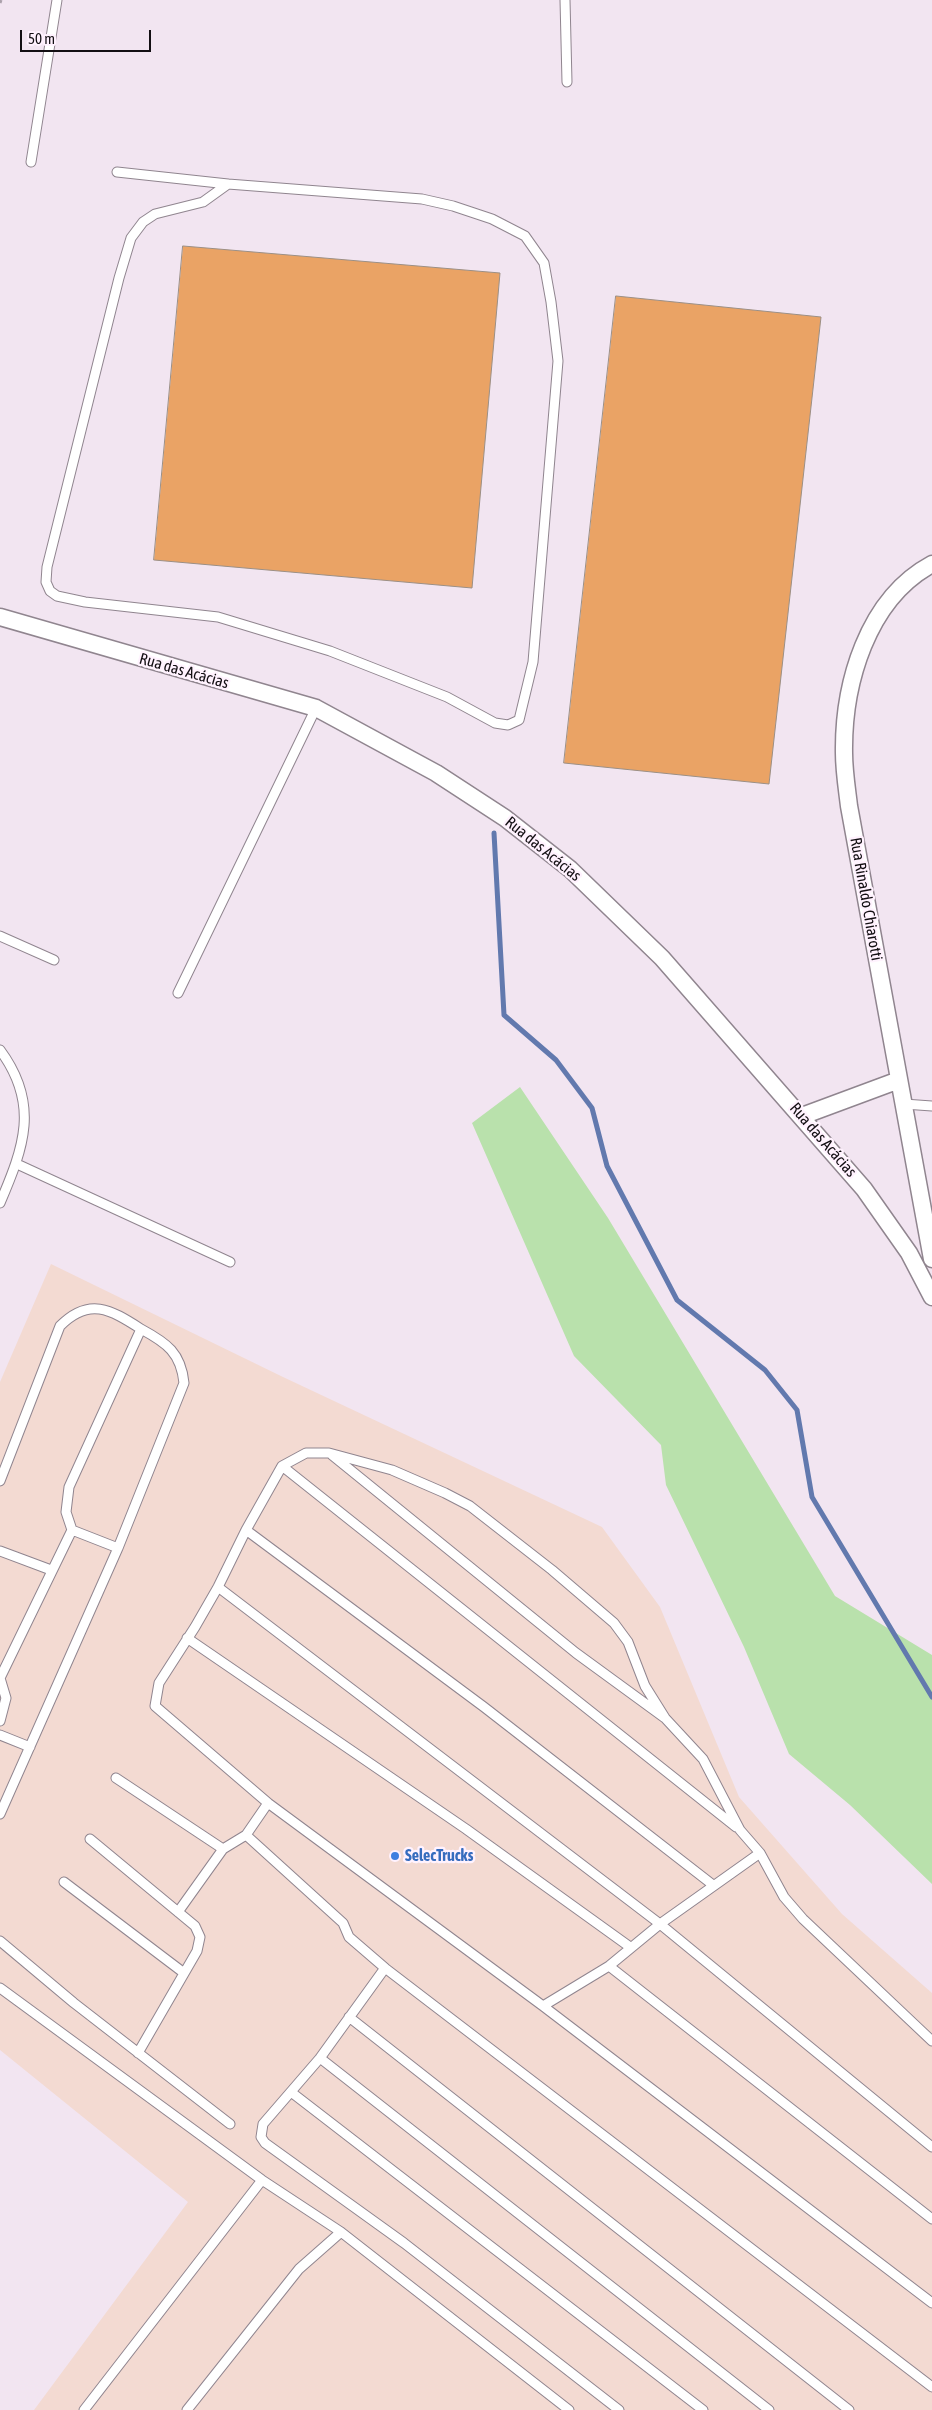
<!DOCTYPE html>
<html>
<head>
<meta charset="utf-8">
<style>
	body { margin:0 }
	#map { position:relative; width:932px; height:2410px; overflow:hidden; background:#f2e5f1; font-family:"Asap Condensed",sans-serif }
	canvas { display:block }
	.scale { position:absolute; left:20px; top:30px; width:131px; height:22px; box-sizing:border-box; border:2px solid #130f13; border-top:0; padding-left:6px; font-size:15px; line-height:18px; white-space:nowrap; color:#130f13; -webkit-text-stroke:4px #fff2fe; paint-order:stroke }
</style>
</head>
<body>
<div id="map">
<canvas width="932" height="2410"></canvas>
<div class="scale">50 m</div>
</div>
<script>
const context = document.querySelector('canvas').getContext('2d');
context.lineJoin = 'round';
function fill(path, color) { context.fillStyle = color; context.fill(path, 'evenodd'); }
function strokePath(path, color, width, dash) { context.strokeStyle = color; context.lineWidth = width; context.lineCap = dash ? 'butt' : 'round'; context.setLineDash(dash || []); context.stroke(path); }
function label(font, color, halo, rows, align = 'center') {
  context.font = font + ' "Asap Condensed",sans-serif'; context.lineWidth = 4.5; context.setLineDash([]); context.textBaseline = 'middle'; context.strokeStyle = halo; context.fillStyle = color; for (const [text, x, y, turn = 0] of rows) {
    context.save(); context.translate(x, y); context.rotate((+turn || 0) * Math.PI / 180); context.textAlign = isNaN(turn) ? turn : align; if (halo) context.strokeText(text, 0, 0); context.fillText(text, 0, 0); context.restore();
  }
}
const commercial = new Path2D(`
	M51,1264L283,1377L602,1527L660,1607L739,1797L842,1914L932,1993V2410H34L188,2202L0,2050V1382Z`);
const green = new Path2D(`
	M520,1087L608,1218L835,1596L932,1655V1884L850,1805L789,1754L744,1647L666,1485L661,1445L574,1356L472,1123Z`);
const stream = new Path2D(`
	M494,833L504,1015L556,1060L592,1108L607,1166L677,1300L765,1370L797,1410L812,1497L932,1697`);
const building = new Path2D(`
	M183,246L500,273L472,588L154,560Z
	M616,296L821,317L769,784L564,763Z`);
const path = new Path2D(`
	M0,3L1,0`);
const lane = new Path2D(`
	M565,0L567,82
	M31,162L57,0
	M117,172L228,184L422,199L453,206L492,219L525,236L544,263L551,302L558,361L533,662L519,720L508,725L495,723L447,697L330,651L218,617L85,602L57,596L50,591L46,582L47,567L119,278L131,238L143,222L155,214L203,202L228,184
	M0,936L54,960
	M178,993L316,708
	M0,1050C40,1104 24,1147 0,1203
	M904,1104L932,1106
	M17,1164L230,1262
	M332,1455L576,1653L665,1718L703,1759L740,1830L760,1853L784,1897L803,1919L932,2041
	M282,1466L736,1827
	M0,1481L60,1326C89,1297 110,1309 141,1329L69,1487L66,1512L72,1530L0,1678
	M246,1530L484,1707L713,1885
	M118,1548L184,1383C181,1353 167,1343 141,1329
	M0,1551L51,1570
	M218,1587L660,1924L932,2147
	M187,1638L466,1829L630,1947
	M0,1721L6,1698L0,1678
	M0,1735L30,1747
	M116,1778L223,1849L246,1835L268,1803L155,1706L159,1683L195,1627L218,1587L246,1530L282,1466L306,1453H329L392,1470L445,1493L470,1506L552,1570L614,1623L628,1642L645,1686L665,1718
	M268,1803L543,2006L932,2303
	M0,1814L118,1548L72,1530
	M246,1835L343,1923L349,1937L385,1968L320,2058L263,2124L261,2137L265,2143L404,2243L619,2410
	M90,1839L195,1926L200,1937L197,1951L138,2053
	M64,1882L184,1973
	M178,1912L223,1849
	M0,1941L74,2003L230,2124
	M609,1966L932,2219
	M385,1968L932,2387
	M0,1988L262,2180L341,2232L569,2410
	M543,2006L609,1966L660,1924L760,1853
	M349,2017L849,2410
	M320,2058L769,2410
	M291,2092L703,2410
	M84,2410L262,2180
	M187,2410L299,2269L341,2232`);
const street = new Path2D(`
	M932,564C867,599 843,684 844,753C844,771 847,789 849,806L932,1259
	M0,617L316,708L436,773L505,818L570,869L662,958L864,1189L909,1253L932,1297
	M802,1116L899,1080`);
const markers = [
	[395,1856,5,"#3f7fe0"]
];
const streetNames = [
	["Rua das Acácias",184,671,16],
	["Rua das Acácias",543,849,39],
	["Rua Rinaldo Chiarotti",866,899,80],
	["Rua das Acácias",823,1140,49]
];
const shopNames = [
	["SelecTrucks",405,1856]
];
fill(commercial, '#f3dad2');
fill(green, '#b9e1ac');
strokePath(stream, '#6279ae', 5);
fill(building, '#eaa365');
strokePath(building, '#9b8f85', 1);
strokePath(lane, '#90858f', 11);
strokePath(street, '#90858f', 19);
strokePath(path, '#aba1ab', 3, [4, 4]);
strokePath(lane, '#fff', 9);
strokePath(street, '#fff', 16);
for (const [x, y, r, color] of markers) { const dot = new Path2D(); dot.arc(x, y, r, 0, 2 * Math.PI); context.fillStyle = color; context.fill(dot); strokePath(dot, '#fff2fe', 2); }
label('16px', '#130f13', '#fff2fe', streetNames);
label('bold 16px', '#366cbe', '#fff2fe', shopNames, 'left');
</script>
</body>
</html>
